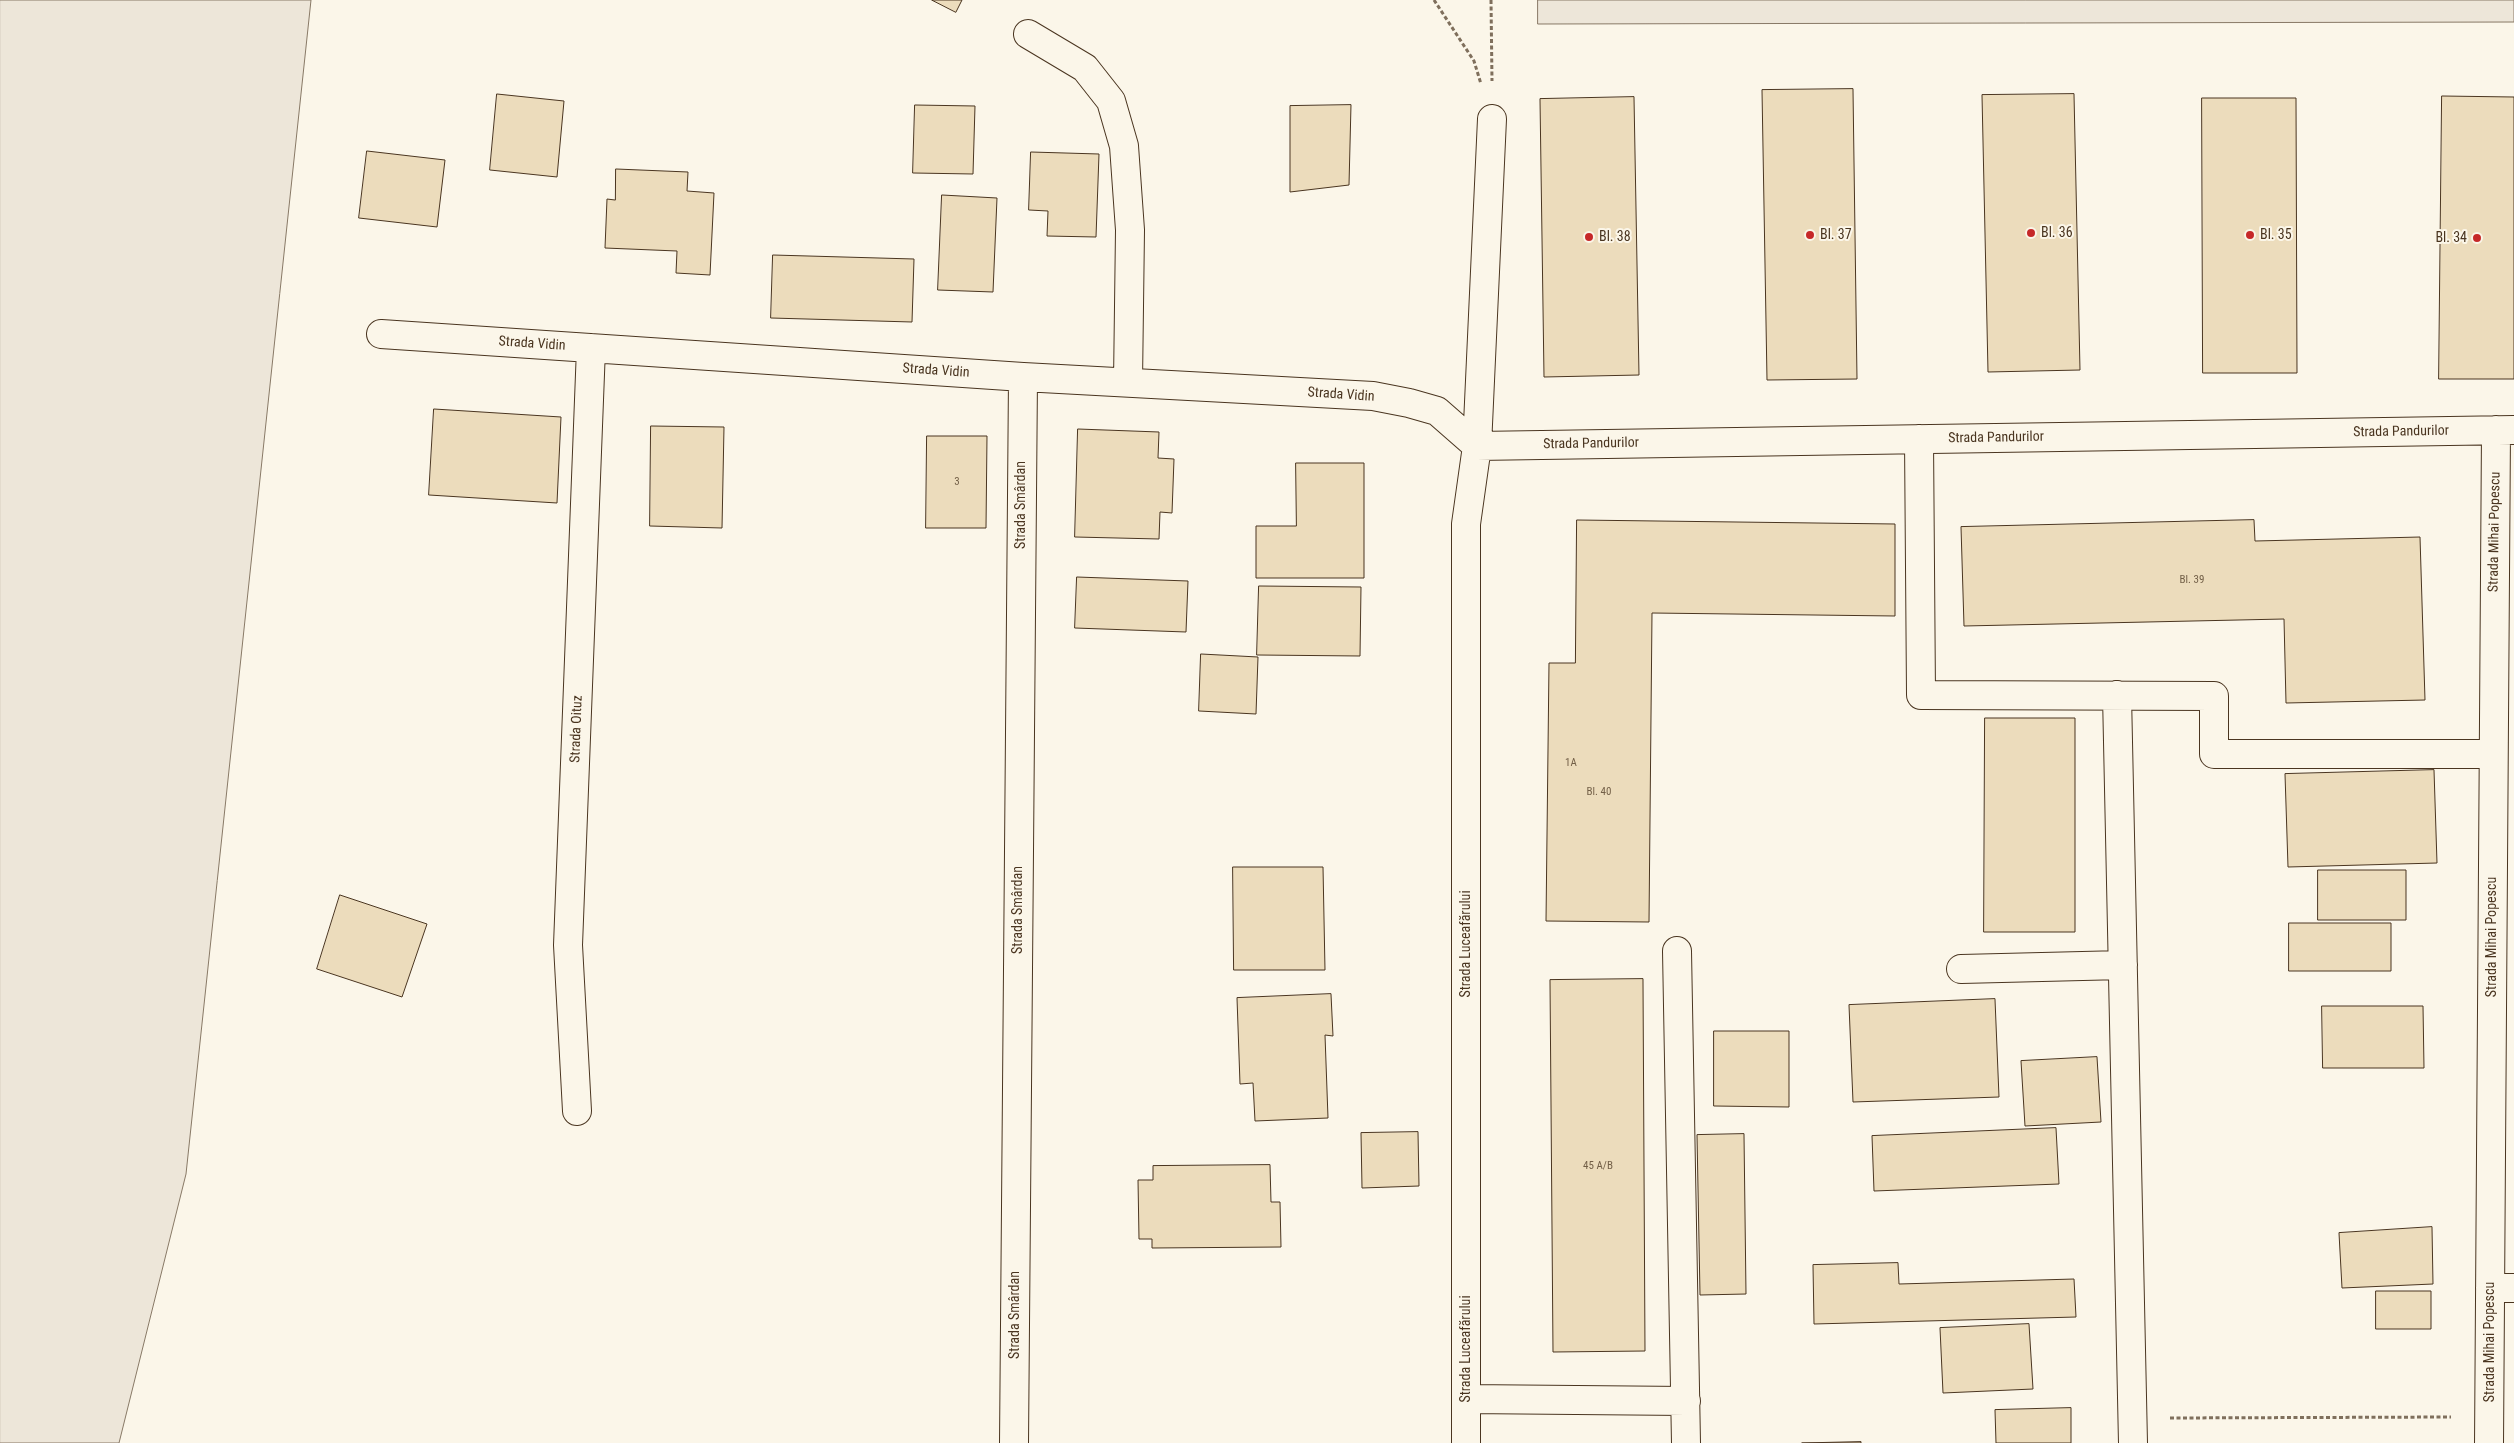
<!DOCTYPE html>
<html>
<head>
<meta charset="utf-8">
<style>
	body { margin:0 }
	canvas { display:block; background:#fbf6e9 }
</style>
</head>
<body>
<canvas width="2514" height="1443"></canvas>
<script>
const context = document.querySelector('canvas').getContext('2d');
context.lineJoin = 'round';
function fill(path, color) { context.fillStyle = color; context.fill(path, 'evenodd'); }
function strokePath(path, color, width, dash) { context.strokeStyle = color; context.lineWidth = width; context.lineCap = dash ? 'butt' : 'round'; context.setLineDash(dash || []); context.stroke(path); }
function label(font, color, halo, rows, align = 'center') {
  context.font = font + ' "Roboto Condensed",sans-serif'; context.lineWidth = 4; context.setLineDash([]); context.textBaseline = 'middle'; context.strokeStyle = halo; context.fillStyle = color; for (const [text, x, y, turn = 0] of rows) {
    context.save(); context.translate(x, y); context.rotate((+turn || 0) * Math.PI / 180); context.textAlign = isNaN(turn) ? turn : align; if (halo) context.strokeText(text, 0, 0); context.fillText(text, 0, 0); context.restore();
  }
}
const green = new Path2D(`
	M0,0H311L186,1174L119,1443H0Z
	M1538,0H2514V22L1538,24Z`);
const building = new Path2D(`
	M932,0H962L956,12Z
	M1853,89L1857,379L1767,380L1762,90Z
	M497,94L564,101L557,177L490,170Z
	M2074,94L2080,370L1988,372L1982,95Z
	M2442,96L2514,97V379H2439Z
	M1634,97L1639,375L1544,377L1540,99Z
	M2202,98H2296L2297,373H2203Z
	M915,105L975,106L973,174L913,173Z
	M1351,105L1349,185L1290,192V106Z
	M367,151L445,160L437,227L359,218Z
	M1031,152L1099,154L1096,237L1047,236L1048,211L1029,210Z
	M616,169L688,172L687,191L714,193L710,275L676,273L677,251L605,248L607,199L615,200Z
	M942,195L997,198L993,292L938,290Z
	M773,255L914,259L912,322L771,318Z
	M434,409L561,417L557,503L429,495Z
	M651,426L724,427L722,528L650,526Z
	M1078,429L1159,432L1158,458L1174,459L1172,513L1160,512L1159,539L1075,537Z
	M927,436H987L986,528H926Z
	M1296,463H1364V578H1256V526H1296Z
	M1577,520L1895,524V616L1652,613L1649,922L1546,921L1549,663H1575Z
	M2254,520L2255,541L2420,537L2425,700L2286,703L2284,619L1964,626L1961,527Z
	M1077,577L1188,581L1186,632L1075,628Z
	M1259,586L1361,587L1360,656L1257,655Z
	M1201,654L1258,657L1256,714L1199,711Z
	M1985,718H2075V932H1984Z
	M2434,770L2437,863L2288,867L2285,774Z
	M1233,867H1323L1325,970H1234Z
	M2318,870H2406V920H2318Z
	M340,895L427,924L402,997L317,969Z
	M2289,923H2391V971H2289Z
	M1643,979L1645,1351L1553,1352L1550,980Z
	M1331,994L1333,1036L1325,1035L1328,1118L1255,1121L1253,1083L1240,1084L1237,998Z
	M1995,999L1999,1097L1853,1102L1849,1005Z
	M2322,1006H2423L2424,1068H2323Z
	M1714,1031H1789V1107L1714,1106Z
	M2097,1057L2101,1122L2025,1126L2021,1061Z
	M2056,1128L2059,1184L1874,1191L1872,1136Z
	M1418,1132L1419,1186L1362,1188L1361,1133Z
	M1744,1134L1746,1294L1700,1295L1697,1135Z
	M1270,1165L1271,1202H1280L1281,1247L1152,1248V1239H1139L1138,1180H1153V1166Z
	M2432,1227L2433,1284L2342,1288L2339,1233Z
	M1898,1263L1899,1284L2074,1279L2076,1317L1814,1324L1813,1265Z
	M2376,1291H2431V1329H2376Z
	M2029,1324L2033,1389L1943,1393L1940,1328Z
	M2071,1408V1443H1996L1995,1410Z
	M1861,1442V1443H1802Z`);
const path = new Path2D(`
	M1434,0L1474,61L1481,84
	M1491,0L1492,81
	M2170,1418L2451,1417`);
const minor = new Path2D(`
	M1028,34L1085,68L1111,101L1124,146L1130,230L1128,382
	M381,334L1023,377L1373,396L1409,403L1437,411L1477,446
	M1919,439L1921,695L2214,696V754H2493
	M1477,446L2514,430
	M2117,695L2133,1443
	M1677,951L1686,1443
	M1961,969L2123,965
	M577,1111L568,945L591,348
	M2490,1288H2514
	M1466,1399L1686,1401
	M1014,1443L1023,377
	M1466,1443V524L1477,446L1492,119
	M2489,1443L2496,430`);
const markers = [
	[2031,233,5,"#c62828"],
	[1810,235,5,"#c62828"],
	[2250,235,5,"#c62828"],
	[1589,237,5,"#c62828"],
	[2477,238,5,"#c62828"]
];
const numberNames = [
	["3",957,482],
	["Bl. 39",2192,580],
	["1A",1571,763],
	["Bl. 40",1599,792],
	["45 A/B",1598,1166]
];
const poiNames = [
	["Bl. 36",2041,233],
	["Bl. 37",1820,235],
	["Bl. 35",2260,235],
	["Bl. 38",1599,237],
	["Bl. 34",2467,238,"right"]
];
const streetNames = [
	["Strada Vidin",532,344,4],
	["Strada Vidin",936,371,4],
	["Strada Vidin",1341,395,4],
	["Strada Pandurilor",2401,432,-1],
	["Strada Pandurilor",1996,438,-1],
	["Strada Pandurilor",1591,444,-1],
	["Strada Smârdan",1021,505,-90],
	["Strada Mihai Popescu",2495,532,-89],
	["Strada Oituz",577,729,-88],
	["Strada Smârdan",1018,910,-90],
	["Strada Mihai Popescu",2492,937,-90],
	["Strada Luceafărului",1466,944,-90],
	["Strada Smârdan",1015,1315,-90],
	["Strada Mihai Popescu",2490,1342,-90],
	["Strada Luceafărului",1466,1349,-90]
];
fill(green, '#ede6d9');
strokePath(green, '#887966', 1);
fill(building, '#ecdcbc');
strokePath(building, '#4a3520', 1);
strokePath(minor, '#4a3520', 30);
strokePath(path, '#7f6f5c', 3, [4, 2.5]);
strokePath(minor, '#fbf6e9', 28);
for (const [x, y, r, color] of markers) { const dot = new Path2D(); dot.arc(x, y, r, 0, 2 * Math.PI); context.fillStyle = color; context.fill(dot); strokePath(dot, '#fbf6e9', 2); }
label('11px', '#725f47', null, numberNames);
label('14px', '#4a3520', '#fbf6e9', poiNames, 'left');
label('14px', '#4a3520', '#fbf6e9', streetNames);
</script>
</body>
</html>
